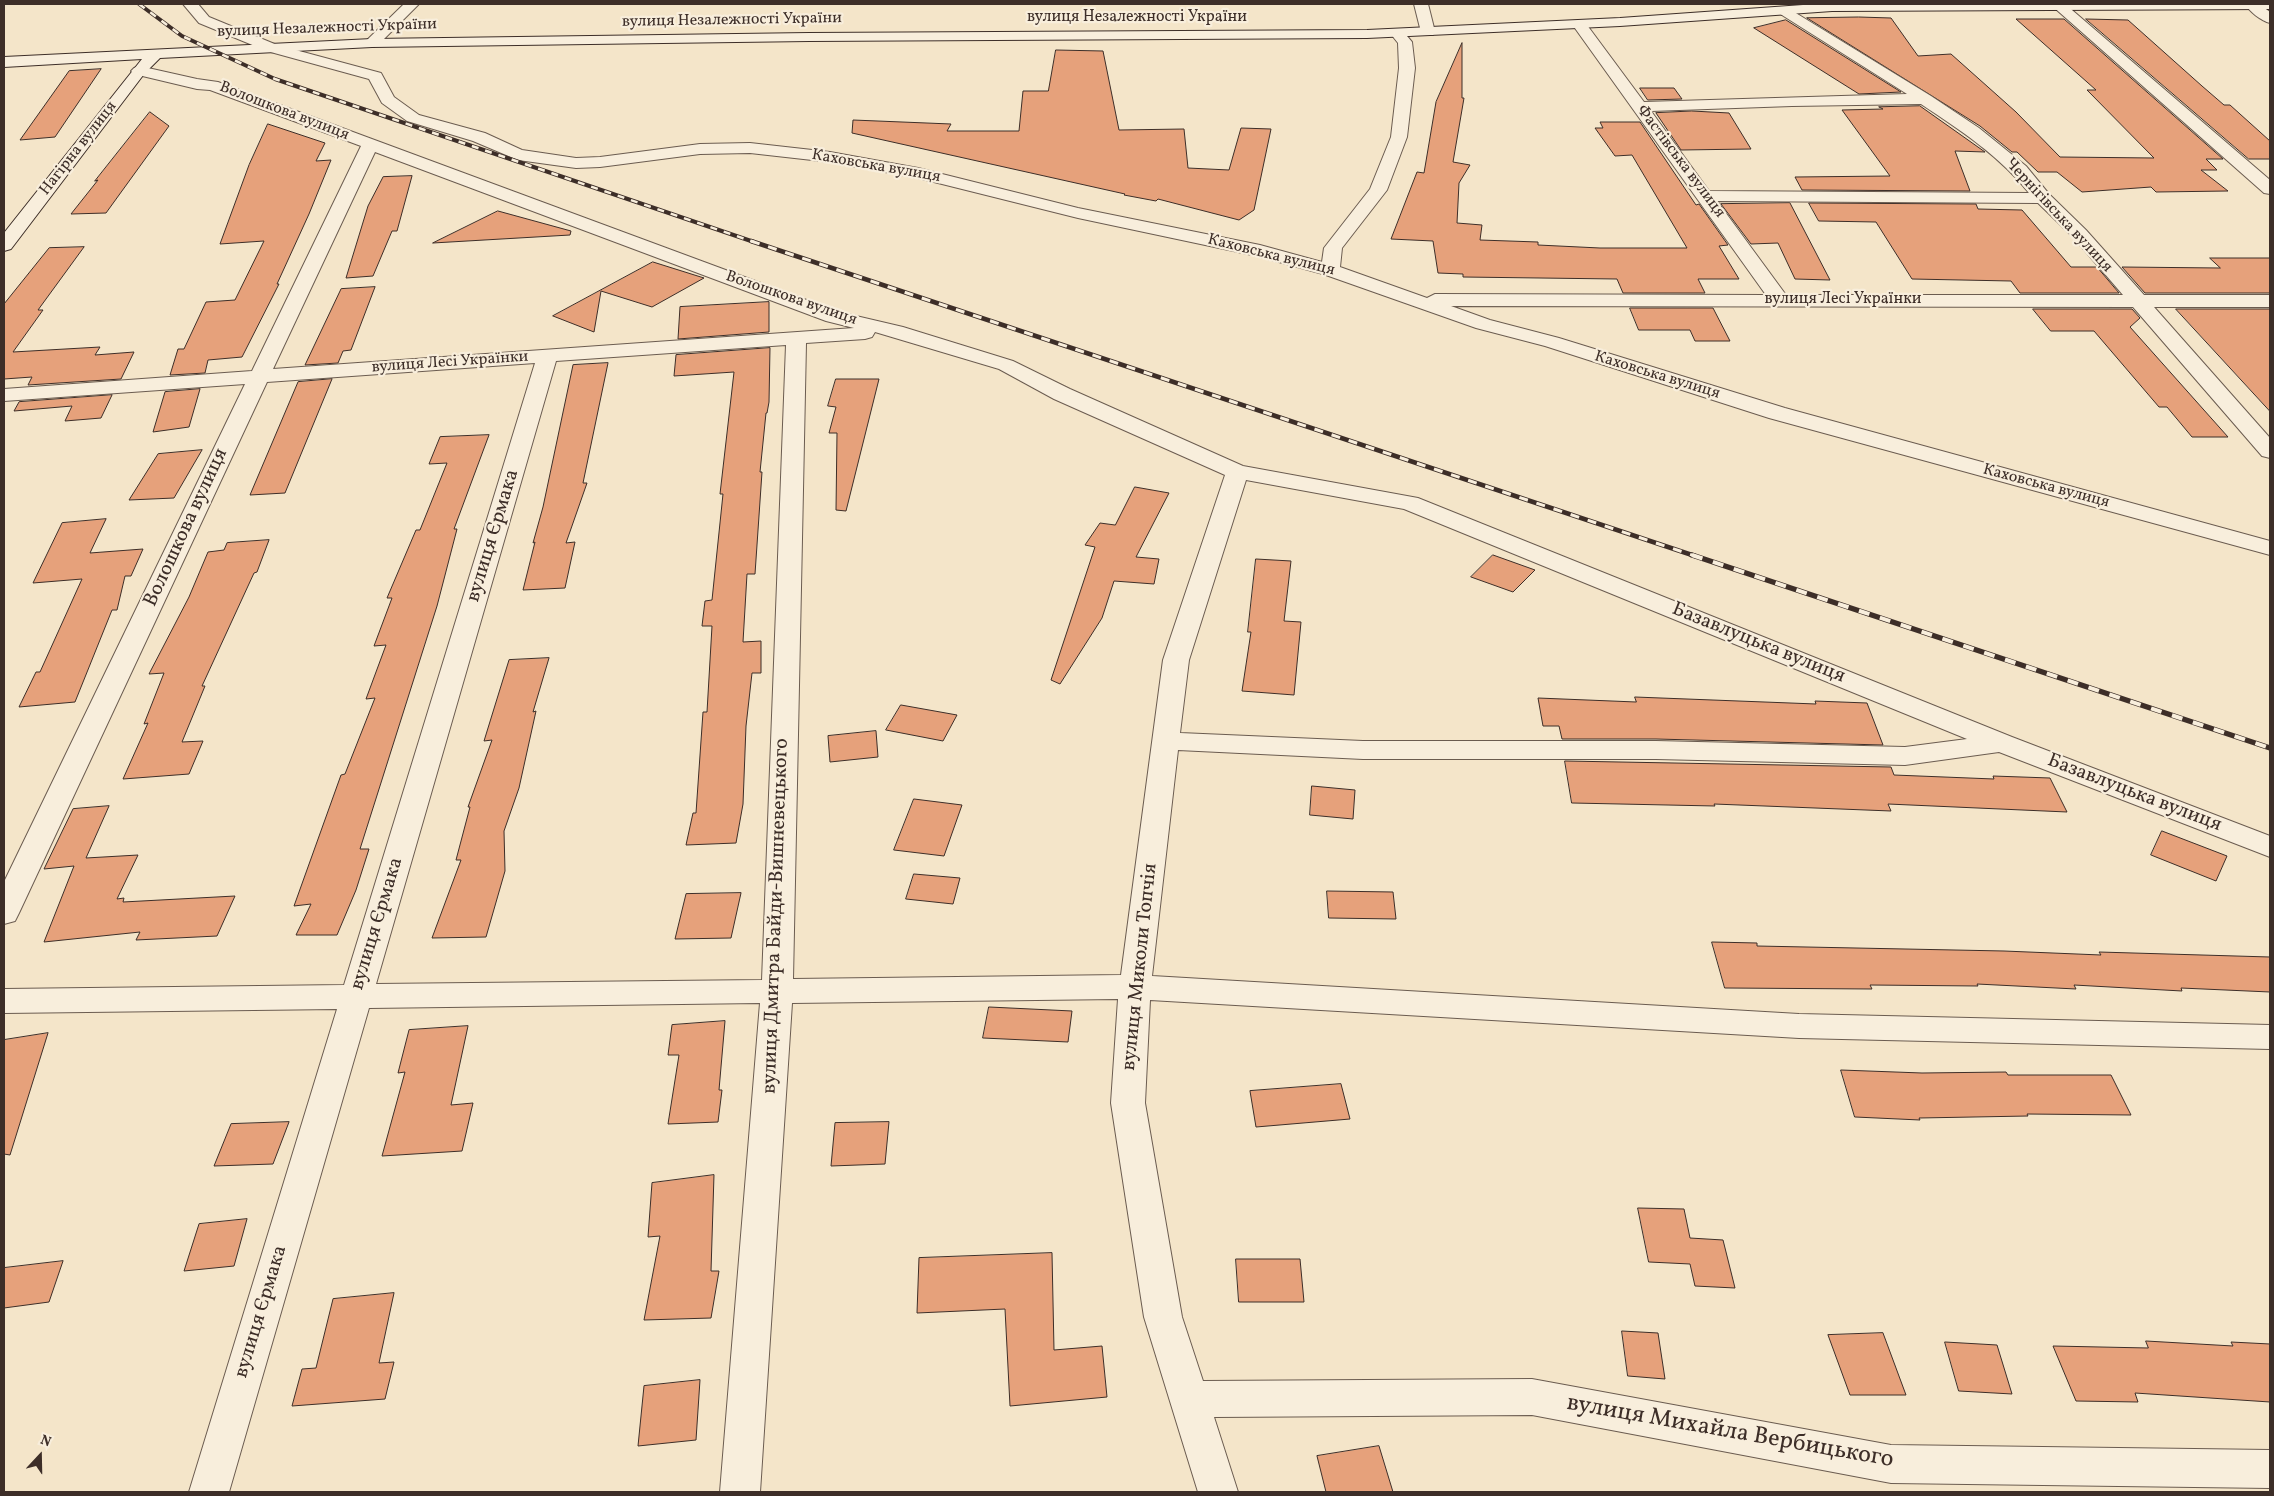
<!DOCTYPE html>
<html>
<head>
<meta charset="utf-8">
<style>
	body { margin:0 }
	#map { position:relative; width:2274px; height:1496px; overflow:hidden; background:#f4e5c9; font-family:Vollkorn,serif }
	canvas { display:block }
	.frame { position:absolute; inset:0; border:5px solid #3d2e28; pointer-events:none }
	.north { position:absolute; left:15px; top:1431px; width:50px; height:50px; -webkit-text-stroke:4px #f8eedc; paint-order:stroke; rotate:21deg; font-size:14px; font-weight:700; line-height:20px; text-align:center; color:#3d2e28 }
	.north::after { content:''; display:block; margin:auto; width:18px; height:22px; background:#3d2e28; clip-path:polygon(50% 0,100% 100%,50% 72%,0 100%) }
</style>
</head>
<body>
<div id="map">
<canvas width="2274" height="1496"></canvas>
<div class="frame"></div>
<div class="north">N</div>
</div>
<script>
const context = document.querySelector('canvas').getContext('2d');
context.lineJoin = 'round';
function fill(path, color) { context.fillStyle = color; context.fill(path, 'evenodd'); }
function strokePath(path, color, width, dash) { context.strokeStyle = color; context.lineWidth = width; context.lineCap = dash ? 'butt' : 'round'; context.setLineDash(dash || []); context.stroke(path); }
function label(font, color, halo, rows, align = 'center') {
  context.font = font + ' Vollkorn,serif'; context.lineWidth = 4.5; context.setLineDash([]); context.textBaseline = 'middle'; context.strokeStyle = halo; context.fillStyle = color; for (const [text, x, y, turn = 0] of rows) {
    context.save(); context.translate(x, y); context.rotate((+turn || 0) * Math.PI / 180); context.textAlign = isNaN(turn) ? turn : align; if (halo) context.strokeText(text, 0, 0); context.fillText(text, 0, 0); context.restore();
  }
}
const building = new Path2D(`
	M1859,17L1891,18L1918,56L1951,54L2016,112L2060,157L2154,158L2087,90H2096L2016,19H2064L2223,159H2206L2217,170H2201L2228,191L2156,192L2151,187L2082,192L2057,172H2038L2017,152H2012L1980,126L1807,18Z
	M2086,19L2128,20L2202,86L2224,105H2230L2270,141V159H2249Z
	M1786,20L1901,92L1859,94L1754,28Z
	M1462,43V98H1464L1453,162L1470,165L1459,183L1457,223L1482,225L1480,240L1538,242V245L1600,248H1687L1632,155L1615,156L1595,128H1603L1600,122H1640L1696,205L1699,204L1728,245L1719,246L1739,279H1698L1705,293H1623L1617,279L1463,277V274L1438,273L1433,241L1391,239L1417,172L1424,173L1436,102Z
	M1056,50L1103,51L1119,130L1184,129L1188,168L1229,170L1241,128L1271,129L1254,210L1239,220L1158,199L1156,201L1124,195L1125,194L852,133L853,120L951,124L947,131H1019L1023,91H1048Z
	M101,69L55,137L20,140L69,71Z
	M1640,88H1674L1682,99L1648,100Z
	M1920,106L1985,152L1955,151L1970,191L1802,190L1795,177L1890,176L1842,110L1883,109L1879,107Z
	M1692,111L1729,113L1751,149L1681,150L1656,113Z
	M150,112L169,126L106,213L71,214L98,180L95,181Z
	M268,124L325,143L316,161L331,160L309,214L277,284H279L242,357L208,360L205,373L170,375L178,349H184L206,302L235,300L264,241L220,244L249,165Z
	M412,176L397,231H392L373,276L346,278L368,206L383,177Z
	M1790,203L1830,280L1795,279L1778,243L1751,244L1721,204Z
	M1809,203L1976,204L1978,209L2022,210L2071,267H2097L2119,293H2020L2011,281L1912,279L1876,222L1819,221Z
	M498,211L571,231L570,235L433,243Z
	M84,247L38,310H43L13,352L100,347L95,355L134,352L121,379L28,385L32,377L4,379V304L49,248Z
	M2210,258H2270V293H2145L2122,267L2220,268Z
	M653,262L704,278L652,307L601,291L594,332L553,316Z
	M375,287L351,350L343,351L338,363L305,365L341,289Z
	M769,302V332L678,339L680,307Z
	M1630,308H1713L1730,341H1695L1690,330H1639Z
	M2033,309H2132L2140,318L2130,327L2228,437H2192L2167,407H2159L2094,331H2051Z
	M2176,309H2270V411Z
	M770,348L769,402L767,413H766L760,472H762L755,574H747L743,642L761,641V673H752L746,726L743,804L736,843L686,845L693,813H696L703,712H707L712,626H702L705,601L712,600L723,494H720L734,372L674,376L676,355Z
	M608,363L583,483H587L566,543L575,542L565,588L523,590L535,542L533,543L543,507L573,365Z
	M332,379L285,493L250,495L298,382Z
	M836,379H879L846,511L836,510L837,433H829L836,407L828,406Z
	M200,389L189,427L153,432L165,392Z
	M112,395L101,418L65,421L72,406L14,411L19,402Z
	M489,435L454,529H457L437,606L360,849H369L356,890L337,935H296L311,904L294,906L341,775L345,774L375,698L366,699L386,645L374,646L392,598H387L416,530H420L447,463L429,464L440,437Z
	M202,450L174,498L129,500L158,454Z
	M1135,487L1169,493L1136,557L1159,559L1154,584L1114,581L1102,618L1060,684L1051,680L1095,547L1085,545L1100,523L1115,525Z
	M106,519L90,553L143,549L131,576H125L117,610H112L75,702L19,707L36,672H40L82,579L33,583L62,523Z
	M269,540L257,572L254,573L202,686H205L182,742L203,741L189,774L123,779L148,723L144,724L164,673L149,674L189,597L208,552L224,550L227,543Z
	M1493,555L1535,570L1513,592L1471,577Z
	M1256,559L1291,561L1284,621L1301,622L1294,695L1242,691L1251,632H1248Z
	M549,658L533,712L536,711L519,788L504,831L505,871L486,937L432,938L461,860H456L470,807H468L492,740L484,741L509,660Z
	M1635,697L1816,704L1815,701L1867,703L1883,745L1656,739H1562L1559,726H1543L1538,698L1636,702Z
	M901,705L957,715L943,741L886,730Z
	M876,731L878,757L830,762L828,736Z
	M1565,761L1891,767L1894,775L1994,779L1993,776L2050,778L2067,812L1888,804L1891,811L1714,804L1715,806L1572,803Z
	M1312,786L1355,790L1353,819L1310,815Z
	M914,799L962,805L944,856L894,850Z
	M109,806L86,858L138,855L117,899L124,898L123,902L235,896L217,936L136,940L140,932L44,942L74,866L44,869L73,809Z
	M2162,831L2227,856L2216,881L2151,855Z
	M914,874L960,878L953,904L906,899Z
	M1327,891L1393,892L1396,919L1329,918Z
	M741,893L731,938L675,939L686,894Z
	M1712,942L1757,943V946L2004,951L2101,955L2099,952L2270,957V992L2181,988L2182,991L2074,985L2076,989L1977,984L1978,986L1870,985L1872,989L1725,988Z
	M989,1007L1072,1011L1068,1042L983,1038Z
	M725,1021L719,1090H722L718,1122L668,1124L679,1055H668L672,1025Z
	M468,1026L451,1105L473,1103L462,1151L382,1156L405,1072L398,1073L409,1030Z
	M48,1033L10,1155L4,1154V1040Z
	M1841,1070L1922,1073L2006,1072L2008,1075H2111L2131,1115L2027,1114L2028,1116L1919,1118L1920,1120L1855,1117Z
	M1341,1084L1350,1119L1256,1127L1250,1091Z
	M289,1122L273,1164L214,1166L231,1124Z
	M889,1122L885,1164L831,1166L835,1123Z
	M714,1175L711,1271H719L711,1318L644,1320L660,1236L648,1237L652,1183Z
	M1638,1208L1684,1209L1690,1238L1723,1240L1735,1288L1695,1286L1690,1264L1649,1262Z
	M247,1219L234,1266L184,1271L199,1224Z
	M1052,1253L1054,1350L1102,1346L1107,1397L1010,1406L1005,1309L917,1313L919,1258Z
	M1236,1259H1300L1304,1302H1239Z
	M63,1261L49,1302L4,1308V1268Z
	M394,1293L379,1363L394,1362L385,1399L292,1406L302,1369L316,1368L333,1299Z
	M1622,1331L1658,1333L1665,1379L1628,1376Z
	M1883,1333L1906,1395H1850L1828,1335Z
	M2146,1341L2233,1346L2231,1342L2270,1344V1402L2135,1393L2138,1402L2076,1401L2053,1346L2148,1348Z
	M1945,1342L1997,1345L2012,1394L1959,1391Z
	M700,1380L696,1440L638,1446L644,1386Z
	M1379,1446L1393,1492H1326L1317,1456Z`);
const street = new Path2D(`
	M183,4H198L209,17L277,45L381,73L394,97L419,115L485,133L522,150L576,158L600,157L700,144L750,143L830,152L918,168L1078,208L1260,245L1322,262L1324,248L1370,189L1391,137L1399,68L1398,43L1390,33L1397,29L1402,30L1412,42L1415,68L1407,137L1387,190L1342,248L1340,267L1427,298L1435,294L1766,295L1572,24L1579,20L1584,21L1644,102L1907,94L1774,10L1776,7H1786L1931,96L1979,128L2026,166L2049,194L2086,230L2144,295H2270V307H2154L2270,438V458L2262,456L2133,307L1451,306L1490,320L1559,338L1785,408L2270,541V555L1769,418L1545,346L1476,328L1323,274L1257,256L1078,218L918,178L830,162L750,153L700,154L600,167L576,168L518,160L473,141L407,121L382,103L369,79L267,51L199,23ZM1921,104C1960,130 2000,156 2029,193L1709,191L1651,111L1792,106ZM1717,201L2038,203L2074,238L2123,295H1786Z
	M404,4H419L377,46H367L365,43L367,40Z
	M1414,4H1428L1435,32L1433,35H1423L1421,32Z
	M2050,4H2065L2270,180V194L2264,193Z
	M2246,4H2259L2270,12V23C2262,21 2248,11 2246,4Z
	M139,66L197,79L218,82L839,312L903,327L1013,361L1070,389L1243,466L1418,498L2012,737L2270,836V857L1999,752L1905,765L1656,759H1363L1178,750L1152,976L1799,1014L2270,1025V1049L1799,1038L1150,1000L1145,1103L1182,1317L1203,1381L1532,1379L1891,1445L2270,1450V1488L1891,1483L1532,1415L1214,1417L1238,1492H1198L1144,1317L1111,1103L1118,999L792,1003L760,1492H720L760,1003L369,1008L229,1492H189L337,1009L4,1013V989L344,985L535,363L267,382L19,913L15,921L4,924V882L245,384L4,401V389L252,371L361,146L210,90L197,89L134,74L131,71L134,68ZM375,152L826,321L854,328L273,369ZM875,332L999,369L1054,399L1225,475L1163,660L1121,975L793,979L806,343L865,339L872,337ZM786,345L762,980L376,984L556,361ZM1246,480L1404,509L1967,739L1905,747L1656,741H1363L1180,733L1189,660Z`);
const secondary = new Path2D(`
	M1817,4H2270V9L1832,11L1620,26L1367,38L809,41L372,47L160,58L144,74L11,249L4,251V233L142,59L4,67V57L372,39L809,33L1367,30L1620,18Z`);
const railFar2 = new Path2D(`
	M139,4L182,36L275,79L754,242`);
const railFar1 = new Path2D(`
	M751,241L1695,556`);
const rail = new Path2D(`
	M1692,555L2270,748`);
const farStreetnames = [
	["вулиця Незалежності України",1137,18],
	["вулиця Незалежності України",732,21,-1],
	["вулиця Незалежності України",327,29,-2],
	["Волошкова вулиця",284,112,21],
	["Нагірна вулиця",79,149,-52],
	["Фастівська вулиця",1680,162,53],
	["Каховська вулиця",876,167,10],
	["Чернігівська вулиця",2058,216,47],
	["Каховська вулиця",1271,256,14],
	["Волошкова вулиця",791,299,19],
	["вулиця Лесі Українки",1843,300],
	["вулиця Лесі Українки",450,363,-4],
	["Каховська вулиця",1657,376,17],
	["Каховська вулиця",2046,487,15]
];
const streetNames = [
	["Волошкова вулиця",187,528,-65],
	["вулиця Єрмака",494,536,-73],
	["Базавлуцька вулиця",1758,644,22],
	["Базавлуцька вулиця",2134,794,21],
	["вулиця Дмитра Байди-Вишневецького",777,916,-88],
	["вулиця Єрмака",378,924,-73],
	["вулиця Миколи Топчія",1141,967,-84],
	["вулиця Єрмака",262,1312,-73]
];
const nearStreetnames = [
	["вулиця Михайла Вербицького",1730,1433,10]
];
fill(building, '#e6a17b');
strokePath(building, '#3d2e28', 1);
strokePath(street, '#6b5c50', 2);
strokePath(secondary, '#3d2e28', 2);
fill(street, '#f8eedc');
fill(secondary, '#f8eedc');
strokePath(railFar2, '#3d2e28', 4);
strokePath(railFar1, '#3d2e28', 4.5);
strokePath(rail, '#3d2e28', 5.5);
strokePath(railFar2, '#f8eedc', 2.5, [7]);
strokePath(railFar1, '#f8eedc', 3, [9]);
strokePath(rail, '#f8eedc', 4, [11]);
label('16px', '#3d2e28', '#f8eedc', farStreetnames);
label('20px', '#3d2e28', '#f8eedc', streetNames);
label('24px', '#3d2e28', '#f8eedc', nearStreetnames);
</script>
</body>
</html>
